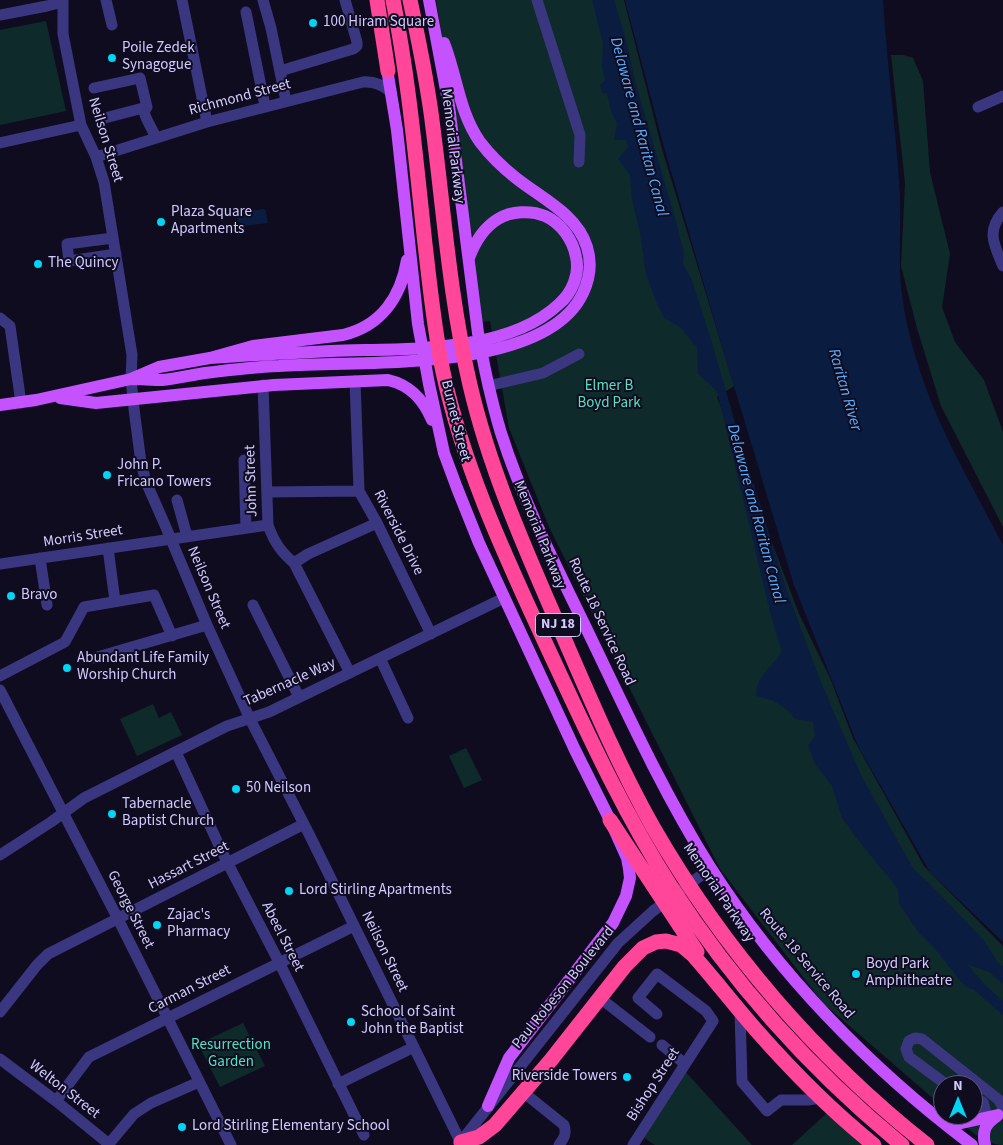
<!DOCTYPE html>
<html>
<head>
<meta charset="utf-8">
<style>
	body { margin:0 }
	#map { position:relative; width:1003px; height:1145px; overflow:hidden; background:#100c20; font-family:"Source Sans 3",sans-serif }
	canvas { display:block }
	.north { position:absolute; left:933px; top:1075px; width:50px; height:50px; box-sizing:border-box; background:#100c20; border:1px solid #5e5879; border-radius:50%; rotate:0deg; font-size:14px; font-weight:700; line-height:20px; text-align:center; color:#d2cbff }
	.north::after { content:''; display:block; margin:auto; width:18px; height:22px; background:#00d5f6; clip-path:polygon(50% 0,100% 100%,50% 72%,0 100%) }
</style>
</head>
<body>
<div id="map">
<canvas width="1003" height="1145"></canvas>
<div class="north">N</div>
</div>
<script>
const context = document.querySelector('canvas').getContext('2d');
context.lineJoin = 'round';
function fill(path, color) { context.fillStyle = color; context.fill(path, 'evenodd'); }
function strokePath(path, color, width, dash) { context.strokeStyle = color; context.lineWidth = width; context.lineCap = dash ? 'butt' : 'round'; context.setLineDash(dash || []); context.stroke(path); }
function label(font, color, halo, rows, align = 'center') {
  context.font = font + ' "Source Sans 3",sans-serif'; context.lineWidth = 4; context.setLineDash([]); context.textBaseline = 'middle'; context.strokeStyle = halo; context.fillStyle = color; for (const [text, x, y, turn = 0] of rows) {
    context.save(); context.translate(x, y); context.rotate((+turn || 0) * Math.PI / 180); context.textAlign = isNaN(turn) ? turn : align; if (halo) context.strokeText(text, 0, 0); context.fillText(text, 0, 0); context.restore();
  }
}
const green = new Path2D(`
	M436,0H624L662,149L734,386L717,397L799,614L830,678L853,738L924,866L1003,946V1145C983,1145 967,1127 953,1115H973V1085H943V1107L823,1003L720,869L549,527L509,428L490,321L482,322L468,260L475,244L459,182L462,155Z
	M46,21L66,111L0,125V30Z
	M891,55H904L913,58L923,81L930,172L950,254L942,307L955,342L984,380L1003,432V527L941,406L917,328L901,266L905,183Z
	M153,704L159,718L171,712L182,735L137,756L120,719Z
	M466,748L482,780L464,788L449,756Z
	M243,1023L265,1066L220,1087L198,1044Z
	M683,1069L752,1145H655L641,1136Z
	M827,1113L865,1145H792Z`);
const water = new Path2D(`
	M592,0H614L625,36L635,81L675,218L684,253L683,263L692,280L712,343L741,443L787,591L820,680L861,775L914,870L928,882L983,939L999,964L1003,966V984L989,972L967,964L986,986L1003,1001V1015L973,989H970L961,982L935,949L919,933L899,904L898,889L858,840L842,818L832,786L815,764L808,745L815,736L813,722L795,719C783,704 775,700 756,696C756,677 772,666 782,652L771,616L717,391L698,374L697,348L680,327L664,318L655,299L646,274L640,233L632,200L630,175L618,159L628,147L626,140H614L617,124L611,111L607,94L602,93L600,85L605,80L602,67L603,43Z
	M625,0H883C887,65 896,130 900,196C901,221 899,246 900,271C901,304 910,340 920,371C939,430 971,483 999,538L1003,544V942L930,872L858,746L794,585L721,343L664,147Z
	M265,209L268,223L243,226L240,222H238L237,217L241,214L240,212Z`);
const minor = new Path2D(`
	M63,0V34L81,125L96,157L104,182L132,355L131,379L134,409L141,463L146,482L165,525L207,625L250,719L309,834L462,1145
	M106,0L112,25
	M182,0L207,122
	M263,0L271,28L286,101
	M537,0L580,135L579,162
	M246,12L265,106
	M0,15L47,6L63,2
	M280,71L353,49L357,46V42L345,0
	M94,88L140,78L147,107L144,112C147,122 152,128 156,138
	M978,107L1003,96
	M101,119L147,107
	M0,143L81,125
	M96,157L207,122L363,82C375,81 383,85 391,92
	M1003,212C986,231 994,245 1003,266
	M113,238L67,244L69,261L116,254
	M0,318L10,326L21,403
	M355,381L359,491L377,523L431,634
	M263,385L268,525C274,542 281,552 294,563L350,673
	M488,386L543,373L579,354
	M244,460L246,528
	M267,492L359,491
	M177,500L187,536
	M108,548L115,601
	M40,558L47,605
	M294,563L308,554L377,523
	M0,564L268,525
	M253,605L299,697
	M94,658L207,625
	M380,658L408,718
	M0,676L65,642L84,607L154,595L172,636
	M0,690L118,919L231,1145
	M176,752L223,854L279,962L364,1135
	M0,855L51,822L84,798L227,726L269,712L504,598
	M600,998L650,1037
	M740,1010L742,1082L767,1111L781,1100H808L821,1098
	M0,1012L37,965L48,954L304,824
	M662,1045L685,1064
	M0,1059L56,1101L109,1144
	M338,1084L414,1047
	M947,1085L909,1057L906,1049L909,1041L915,1038L922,1039L999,1100L1003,1108
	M523,1092L564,1125C567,1134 564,1138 559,1145
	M973,1098L983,1102L987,1117
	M56,1101L89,1057L354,926
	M459,1144L618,943L653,911L711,868
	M108,1145L134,1114L151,1103L199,1082
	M633,1145L713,1021L706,1011L657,974L638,998L657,1014`);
const major = new Path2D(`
	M429,0L449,106L478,333C484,367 491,400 501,433C523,502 557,568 589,634C627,713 663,792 710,867C778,974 871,1069 972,1145
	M386,63L397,130L418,324L429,384L444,453L457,488L479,543L575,750L610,820L627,858L629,869L630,878L626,896L613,923L509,1058L488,1106
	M210,358C250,355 290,353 331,351C400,348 505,355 559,304C572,293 580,274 576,257C573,240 561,223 545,216C531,210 511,211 498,219C483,228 475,242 469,258
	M131,379C141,379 152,380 162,380C176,379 191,375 205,373C229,370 254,367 279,366C355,360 545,375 583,293C590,278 592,263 587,247C577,214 541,198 516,178C502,167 490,155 480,142C459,112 457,76 444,43
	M60,398L96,403L274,385L388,380C410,385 423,399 432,420
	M0,405L36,400L131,379L159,367L210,358L253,346L343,335C381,326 401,297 407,260
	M948,1126L998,1115
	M985,1145C982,1131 985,1124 997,1116`);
const highway = new Path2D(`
	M377,0L388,71
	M393,0C409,80 416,162 425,244C430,286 434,329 443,372C463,465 503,551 543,638C582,721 620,807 670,885C733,983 812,1071 902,1145
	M410,0C419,42 428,85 433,128C444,213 450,300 470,385C489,467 523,544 557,622C587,691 616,761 653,827C723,949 817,1058 927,1145
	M610,820L697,952
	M461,1142L479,1137L495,1125L551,1060L625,966L643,948L656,942L666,941L681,945L693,955C715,980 735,1006 757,1031C793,1072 832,1111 874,1145`);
const markers = [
	[313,23,5,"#00d5f6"],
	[112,58,5,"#00d5f6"],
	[161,222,5,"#00d5f6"],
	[38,264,5,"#00d5f6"],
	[107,475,5,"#00d5f6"],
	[11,596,5,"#00d5f6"],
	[67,668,5,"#00d5f6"],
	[236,789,5,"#00d5f6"],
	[112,814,5,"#00d5f6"],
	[289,891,5,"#00d5f6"],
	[157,925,5,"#00d5f6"],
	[856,974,5,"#00d5f6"],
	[351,1022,5,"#00d5f6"],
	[627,1077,5,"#00d5f6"],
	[182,1127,5,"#00d5f6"]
];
const shields = [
	[558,625,45]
];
const shieldNames = [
	["NJ 18",558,625]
];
const poiNames = [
	["100 Hiram Square",323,23],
	["Poile Zedek",122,49],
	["Synagogue",122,66],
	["Plaza Square",171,213],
	["Apartments",171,230],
	["The Quincy",48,264],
	["John P.",117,466],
	["Fricano Towers",117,483],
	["Bravo",21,596],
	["Abundant Life Family",77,659],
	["Worship Church",77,676],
	["50 Neilson",246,789],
	["Tabernacle",122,805],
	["Baptist Church",122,822],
	["Lord Stirling Apartments",299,891],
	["Zajac's",167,916],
	["Pharmacy",167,933],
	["Boyd Park",866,965],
	["Amphitheatre",866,982],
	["School of Saint",361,1013],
	["John the Baptist",361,1030],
	["Riverside Towers",617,1077,"right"],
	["Lord Stirling Elementary School",192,1127]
];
const streetNames = [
	["Richmond Street",240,98,-15],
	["Neilson Street",105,140,73],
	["Memorial Parkway",452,146,83],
	["Burnet Street",455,421,76],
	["John Street",252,481,-92],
	["Riverside Drive",398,533,63],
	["Memorial Parkway",539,535,68],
	["Morris Street",83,537,-9],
	["Neilson Street",208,588,67],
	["Route 18 Service Road",601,622,65],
	["Tabernacle Way",290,683,-24],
	["Hassart Street",189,866,-27],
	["Memorial Parkway",718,893,56],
	["George Street",130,910,63],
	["Abeel Street",282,937,63],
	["Neilson Street",384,952,64],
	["Route 18 Service Road",806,964,50],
	["Paul Robeson Boulevard",564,988,-51],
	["Carman Street",190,990,-27],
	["Bishop Street",654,1085,-57],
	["Welton Street",64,1090,38]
];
const parkNames = [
	["Elmer B",609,387],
	["Boyd Park",609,404],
	["Resurrection",231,1046],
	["Garden",231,1063]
];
const waterNames = [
	["Delaware and Raritan Canal",638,127,75],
	["Raritan River",844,390,74],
	["Delaware and Raritan Canal",755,514,75]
];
fill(green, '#0f2a2a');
fill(water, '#0a1d41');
strokePath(minor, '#3b3680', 11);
strokePath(major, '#c452ff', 12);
strokePath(highway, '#ff4699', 15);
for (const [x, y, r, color] of markers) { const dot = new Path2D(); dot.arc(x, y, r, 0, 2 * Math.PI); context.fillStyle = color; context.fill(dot); strokePath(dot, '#100c20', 2); }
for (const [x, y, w] of shields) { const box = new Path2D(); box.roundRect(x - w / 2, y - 11.5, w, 23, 4); context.fillStyle = '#100c20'; context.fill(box); strokePath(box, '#d2cbff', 1); }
label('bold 14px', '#d2cbff', null, shieldNames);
label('15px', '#d2cbff', '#100c20', poiNames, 'left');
label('15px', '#d2cbff', '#100c20', streetNames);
label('15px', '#55e1c2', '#100c20', parkNames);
label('italic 16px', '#59adff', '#100c20', waterNames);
</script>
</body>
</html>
